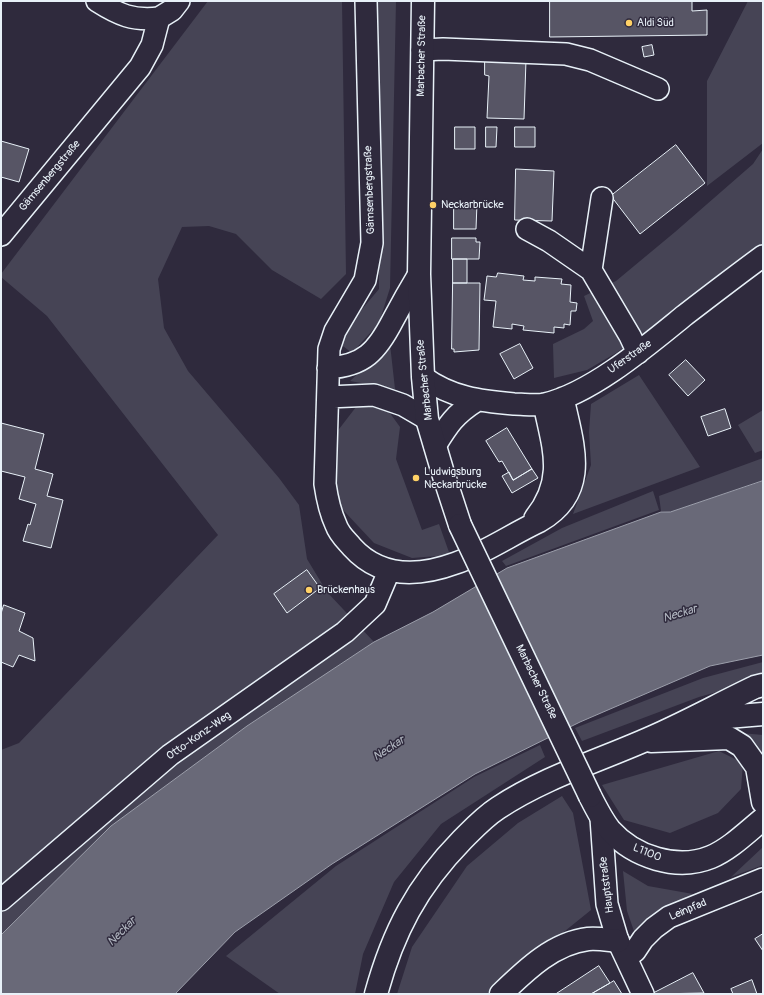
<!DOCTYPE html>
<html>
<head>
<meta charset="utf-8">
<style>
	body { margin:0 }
	#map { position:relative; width:764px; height:995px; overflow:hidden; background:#2f2a3d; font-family:Pangolin,sans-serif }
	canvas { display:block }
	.frame { position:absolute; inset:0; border:2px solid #e8f1f8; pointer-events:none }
</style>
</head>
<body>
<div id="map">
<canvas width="764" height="995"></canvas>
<div class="frame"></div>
</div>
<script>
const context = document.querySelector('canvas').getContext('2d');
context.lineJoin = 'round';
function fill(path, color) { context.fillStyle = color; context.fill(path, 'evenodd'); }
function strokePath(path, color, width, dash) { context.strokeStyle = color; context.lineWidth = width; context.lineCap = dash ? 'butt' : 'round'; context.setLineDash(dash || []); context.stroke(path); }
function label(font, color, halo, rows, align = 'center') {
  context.font = font + ' Pangolin,sans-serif'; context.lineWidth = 3; context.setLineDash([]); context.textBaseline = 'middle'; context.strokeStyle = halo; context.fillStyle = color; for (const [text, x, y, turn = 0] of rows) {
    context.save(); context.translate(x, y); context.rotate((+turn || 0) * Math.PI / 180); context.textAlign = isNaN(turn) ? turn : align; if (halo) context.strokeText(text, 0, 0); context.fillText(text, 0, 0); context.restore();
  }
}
const green = new Path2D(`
	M208,1H342L346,274L321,299L272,270L236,234L209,226L182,227L158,279L164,328L188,371L279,478L299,505L307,559L327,592L374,642L247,726L111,826L1,935V750L19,743L218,535L47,316L1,277V274Z
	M378,1H396L390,288L379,323L352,353L339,343L352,321L379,289Z
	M748,1H763V143L707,186V81Z
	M763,149V244L713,284L616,353L587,370L554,378L553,344L584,329L593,321L584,296L616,281L675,232L753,164Z
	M390,344L395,389L350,381Z
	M639,375L700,467L573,514L591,465L589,432L591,404Z
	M368,403L387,409L400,427L396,459L422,530L439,524L450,555L412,558L374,543L344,511L335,495L336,433L356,407Z
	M763,410V450L755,453L738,425Z
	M763,458V481L670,512L661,511L659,496Z
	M653,491L659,510L506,566L502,561L562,528Z
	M763,662V679L699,697L582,741L575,728L703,678Z
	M741,733L763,735V757L761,751Z
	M540,745L545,757L441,824L394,882L363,954L355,994H280L226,956L336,866L474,777Z
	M719,751L743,763L741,789L718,813L670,833L624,820L602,785Z
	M562,796L573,813L591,910L487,994H397L412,947L467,866L518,823Z
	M763,847V865L731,877Z
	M623,871L648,886L693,894L649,917L635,934L627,911Z`);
const water = new Path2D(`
	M763,481V655L710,666L580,722L475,774L332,864L235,932L175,994H1V935L111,826L247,726L374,642L433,612L507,568L661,512H670Z`);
const building = new Path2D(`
	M550,1H692V11L707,10V35L550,37Z
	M652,45L654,55L644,57L642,47Z
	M485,58L526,60L524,119L487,118L489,76L485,75Z
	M455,127H475V149H455Z
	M486,127H497L496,147H486Z
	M515,127H535V147H515Z
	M1,141L29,149L19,182L1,177Z
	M676,145L705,183L640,234L611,196Z
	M516,169L554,171L552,221L515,220Z
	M454,203H477L476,229H454Z
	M452,238H476V242H480L479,259H452Z
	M453,259H467V283H453Z
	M498,273L524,276L523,280L535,281V277L562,279L561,284L571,285L570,302L577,303L576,311H571L570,325L564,324V328L554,327V333L523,330L524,326L512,324V329L493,327L496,301L484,300L487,276L496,277Z
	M453,283H480L479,350L454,352V349H452Z
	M520,344L533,368L514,379L500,354Z
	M686,360L705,380L688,396L669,375Z
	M725,409L731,428L708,436L701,417Z
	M1,423L44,434L35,469L53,474L47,496L63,500L51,548L23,541L28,524L30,525L36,504L19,499L25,477L1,471Z
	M507,428L532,469L513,480L502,461L499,462L486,441Z
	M532,469L538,478L512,493L502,476L509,472L513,480Z
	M307,570L320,588L287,613L274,594Z
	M4,605L25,613L19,631L33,638L35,661L19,655L13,667L1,662V614Z
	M763,934V951L755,939Z
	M599,966L610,983L591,994H556Z
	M693,973L704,993L655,994L654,993Z
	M752,980L757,994H733L731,989Z
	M614,981L622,994H591L610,983Z`);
const minor = new Path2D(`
	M97,1C119,15 133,21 159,18
	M366,1L372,243L365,280L335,331L329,349L325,484C327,498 330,512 336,525C339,534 346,540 352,547C380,578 418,577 456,563C485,553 512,534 540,521C591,491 573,445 563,398
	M422,50L443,49L566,54L590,60L658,89
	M527,229L549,241L591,270L630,336L638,353
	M1,235L140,67L152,45L159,18L172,10L179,1
	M591,270L602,198
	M328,368C364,366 377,351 393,320C401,305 410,289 419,274
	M423,377C452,398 480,401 514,404C524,404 535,406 545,404C592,393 648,345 685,315C711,295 737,275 763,256
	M328,397L374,395L403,405L427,419
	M435,446C448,425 455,414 476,401
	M535,518C566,479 553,448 544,404
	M601,818L607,904L618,941L643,994
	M1,900L170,755L345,632L375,604L389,571
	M626,958L635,951L643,939L654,928L669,917L763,879`);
const major = new Path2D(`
	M423,1L419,274L423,377L427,419L443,473L460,525
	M701,724L727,717L763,714
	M651,741L729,738L742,746L757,767L763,802
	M590,796C596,808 602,820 610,830C634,857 677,871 711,857C730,849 747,832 763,819
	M376,994C393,932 417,886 462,840C473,829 484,817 498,808C542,779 592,763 641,742C680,726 717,705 755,687L763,685
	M501,994C525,971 553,943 588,939C598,938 608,940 618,941`);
const majorBridge = new Path2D(`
	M460,525L590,796`);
const markers = [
	[629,23,4,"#ffd166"],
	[433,205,4,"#ffd166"],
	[416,478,4,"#ffd166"],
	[309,590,4,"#ffd166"]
];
const poiNames = [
	["Aldi Süd",637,23],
	["Neckarbrücke",441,205],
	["Ludwigsburg",424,472],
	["Neckarbrücke",424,485],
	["Brückenhaus",317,590]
];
const streetNames = [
	["Marbacher Straße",422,56,-89],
	["Gämsenbergstraße",50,176,-50],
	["Gämsenbergstraße",370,190,-92],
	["Uferstraße",630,357,-35],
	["Marbacher Straße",425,380,-96],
	["Marbacher Straße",536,682,64],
	["Otto-Konz-Weg",199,736,-35],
	["L1100",647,853,22],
	["Hauptstraße",607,885,-97],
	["Leinpfad",688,910,-23]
];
const waterNames = [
	["Neckar",680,614,-17],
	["Neckar",389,749,-33],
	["Neckar",122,932,-45]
];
fill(green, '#464455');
fill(water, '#696978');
strokePath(water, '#9c9fab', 1);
fill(building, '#575565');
strokePath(building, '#e8f1f8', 1);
strokePath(minor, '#e8f1f8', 24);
strokePath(major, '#e8f1f8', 25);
strokePath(minor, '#2f2a3d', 21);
strokePath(major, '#2f2a3d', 22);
strokePath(majorBridge, '#e8f1f8', 25, []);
strokePath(majorBridge, '#2f2a3d', 22);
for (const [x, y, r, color] of markers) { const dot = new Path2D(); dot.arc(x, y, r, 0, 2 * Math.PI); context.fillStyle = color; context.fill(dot); strokePath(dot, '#2f2a3d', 1.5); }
label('11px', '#e8f1f8', '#2f2a3d', poiNames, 'left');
label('11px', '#e8f1f8', '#2f2a3d', streetNames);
label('italic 12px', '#afb4be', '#2f2a3d', waterNames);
</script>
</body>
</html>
